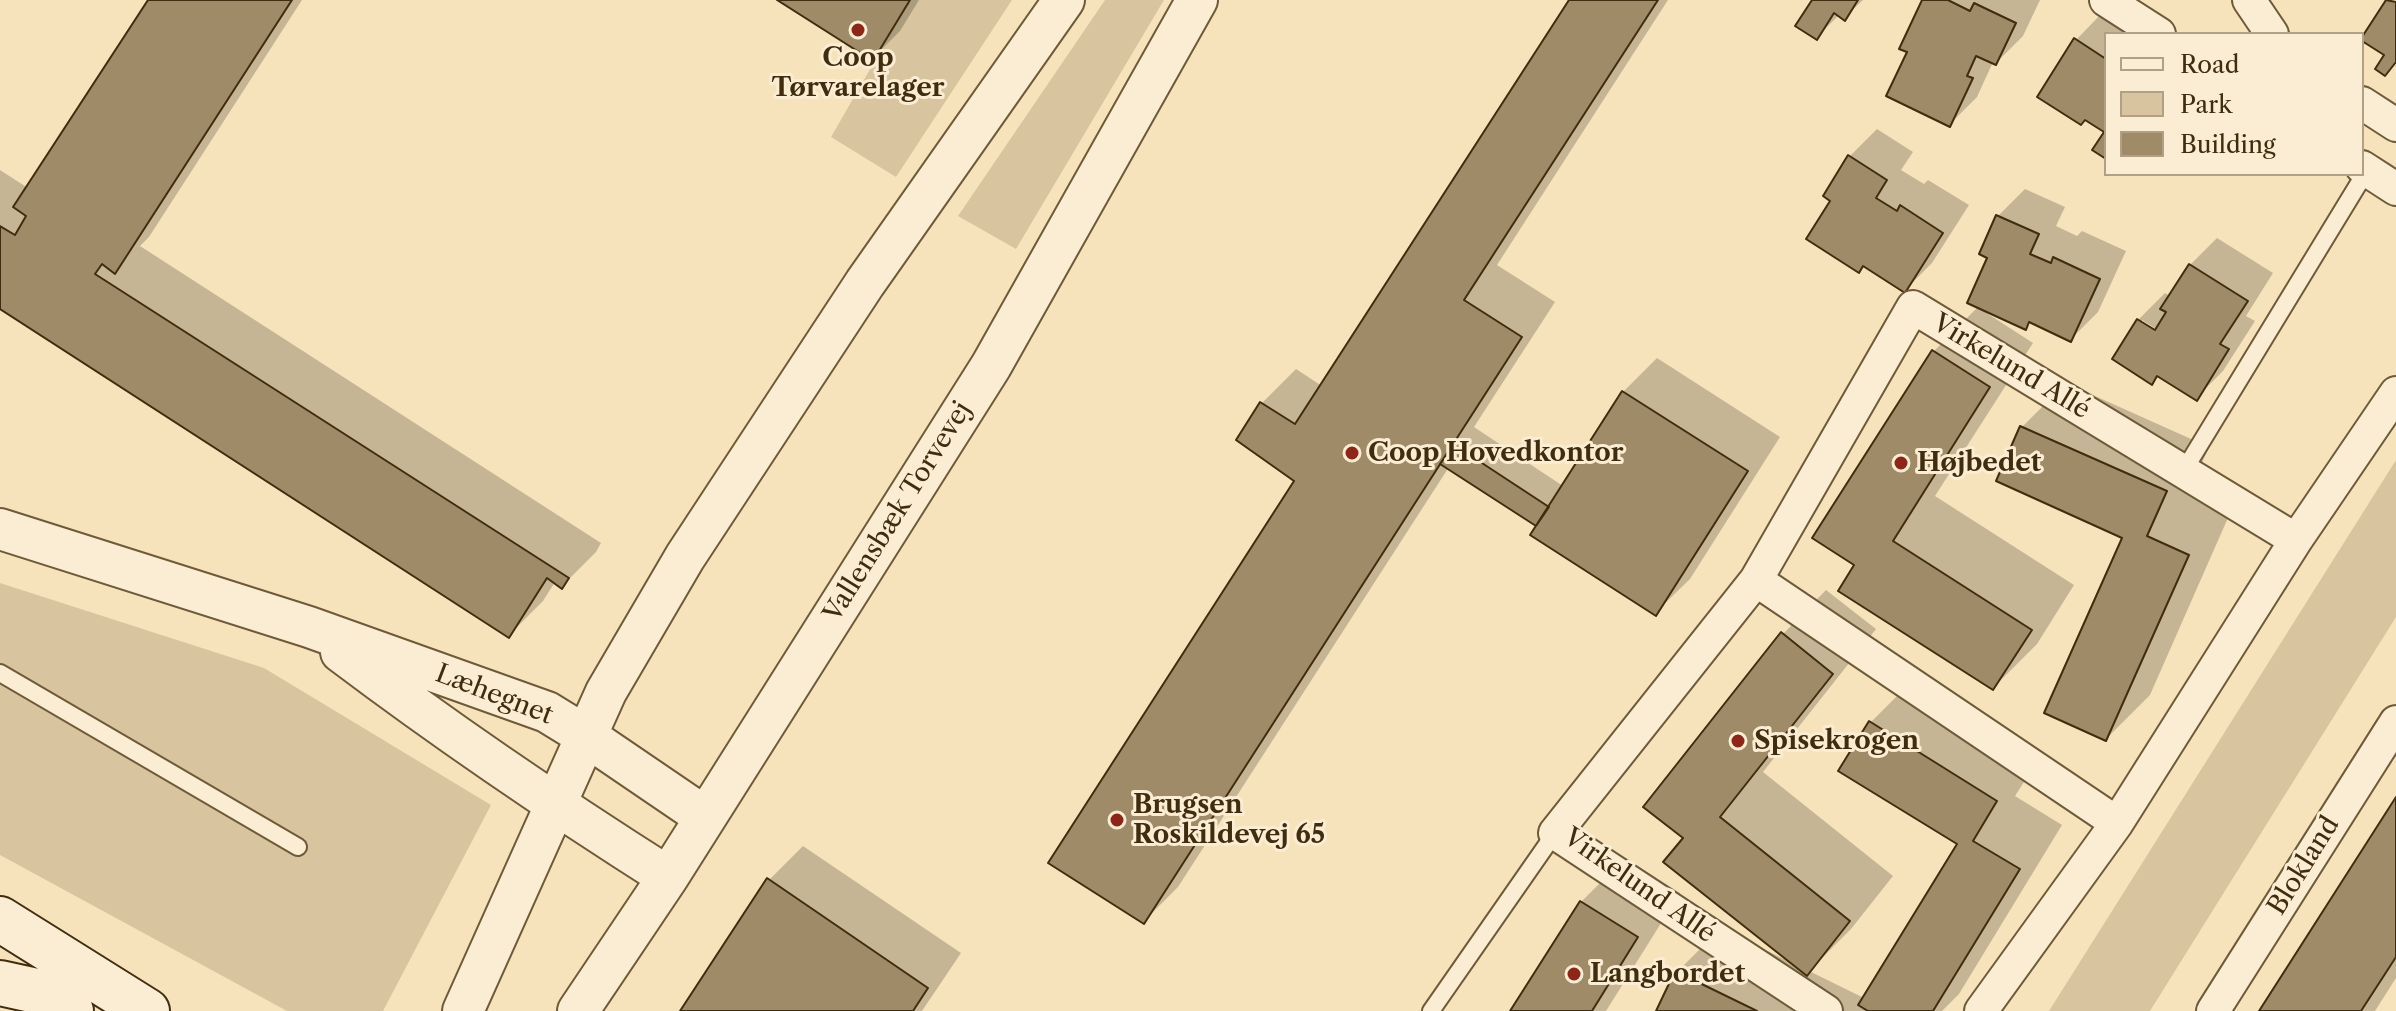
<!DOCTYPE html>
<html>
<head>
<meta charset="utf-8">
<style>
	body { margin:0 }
	#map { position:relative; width:2396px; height:1011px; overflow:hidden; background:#f7e3bb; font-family:"Libre Caslon Text",serif }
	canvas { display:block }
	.legend { position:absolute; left:2104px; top:32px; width:260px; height:144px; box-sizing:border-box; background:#faedd3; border:2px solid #b0a084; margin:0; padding:10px 14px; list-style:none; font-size:24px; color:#402c0e }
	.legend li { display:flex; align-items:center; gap:16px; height:40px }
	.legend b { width:40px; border:2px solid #b0a084 }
</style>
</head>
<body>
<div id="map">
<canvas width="2396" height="1011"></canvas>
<ul class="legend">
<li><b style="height:10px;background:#faedd3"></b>Road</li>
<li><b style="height:22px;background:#d8c49e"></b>Park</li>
<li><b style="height:22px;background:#9f8b68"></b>Building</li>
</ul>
</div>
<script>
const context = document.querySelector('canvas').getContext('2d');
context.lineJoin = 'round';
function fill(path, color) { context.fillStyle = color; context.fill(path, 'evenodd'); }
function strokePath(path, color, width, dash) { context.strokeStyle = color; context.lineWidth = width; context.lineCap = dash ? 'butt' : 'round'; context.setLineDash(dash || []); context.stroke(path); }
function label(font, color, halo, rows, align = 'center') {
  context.font = font + ' "Libre Caslon Text",serif'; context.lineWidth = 6; context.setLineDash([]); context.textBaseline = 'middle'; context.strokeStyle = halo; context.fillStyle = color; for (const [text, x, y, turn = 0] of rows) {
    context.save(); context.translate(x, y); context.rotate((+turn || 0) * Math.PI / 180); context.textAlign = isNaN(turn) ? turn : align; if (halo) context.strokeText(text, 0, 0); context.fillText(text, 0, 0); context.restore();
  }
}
const green = new Path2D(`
	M910,0H1012L896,177L831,137Z
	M1105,0H1164L1016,249L958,216Z
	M2396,460V617L2150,1011H2049Z
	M0,583L264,668L491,805L383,1011H287L0,855Z`);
const shadow = new Path2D(`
	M151,0H302L149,237L140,246L601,543L596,552L562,586L555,582L543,601L509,635L0,307V170L28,188Z
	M781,0H919L900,31L873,58Z
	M1571,0H1668L1497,265L1555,302L1474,427L1563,486L1623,392L1657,358L1780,437L1690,579L1655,613L1539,525L1449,467L1178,887L1144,921L1296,481L1239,439L1262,403L1296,369L1322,386Z
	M1814,0H1863L1844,18L1839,15L1816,38Z
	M1924,0H2040L2023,36L1996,63L1993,62L1977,97L1950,124L1910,51Z
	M2103,12L2137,34H2106V131L2076,40Z
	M1877,129L1913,152L1901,170L1924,184L1928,180L1969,205L1932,263L1905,290L1865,265L1859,271L1833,200L1825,195L1850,156Z
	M2025,189L2065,207L2056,226L2077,236L2082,231L2126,251L2098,312L2071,339L2031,321L2025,327L1987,310L1985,312L2033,343L1935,496L2074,585L2037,644L1993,688L1857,565L1814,538L1934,351L1979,306L1990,257L1981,253L1998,216Z
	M2217,238L2273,273L2246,316L2255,321L2223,371L2196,398L2159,375L2152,382L2138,320L2165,293L2170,296L2190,265ZM2142,320L2164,334L2142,325Z
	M2066,383L2209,447L2189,492L2231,511L2150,695L2106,739L2124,537L1998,480L2022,427Z
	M1826,590L1876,629L1763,772L1893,876L1851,929L1809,971L1864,998L1959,843L1870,723L1914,679L2040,757L2015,796L2062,825L1959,994L1942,1011H1872L1866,1008L1865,1011H1658L1677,972L1721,928L1790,962L1685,837L1783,634Z
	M2396,801V978L2375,1011H2262Z
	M803,846L961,953L922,1011H682L769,880Z
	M1625,858L1680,893L1606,1011H1512L1581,902Z`);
const building = new Path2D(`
	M148,0H292L115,274L102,264L95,274L569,578L562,589L547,578L509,638L0,309V226L15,235L26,216L13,207Z
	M777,0H910L873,61Z
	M1569,0H1658L1464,300L1522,337L1144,924L1048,863L1294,481L1236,440L1260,402L1295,424Z
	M1812,0H1858L1845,21L1834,13L1817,40L1795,26Z
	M1922,0H1948L1970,11L1974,3L2016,23L1996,65L1976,56L1967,76L1973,78L1950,127L1886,96L1907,52L1899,49Z
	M2386,0L2396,2V62L2385,76L2375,69L2384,55L2362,41V37Z
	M2074,38L2106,59V159L2092,150L2104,132L2085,120L2081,125L2037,97Z
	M1848,155L1887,180L1876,198L1897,211L1900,205L1943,233L1905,293L1863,266L1859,273L1806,239L1830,201L1823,196Z
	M1996,215L2039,234L2030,254L2051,263L2053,257L2100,279L2071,342L2029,322L2026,330L1967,303L1987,258L1979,254Z
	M2189,264L2248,301L2220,344L2229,349L2197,401L2157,376L2152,385L2112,359L2137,319L2155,330L2166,312L2160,309Z
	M1932,350L1990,387L1893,541L2032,630L1993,690L1838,591L1854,565L1812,538Z
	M1622,391L1748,471L1656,616L1530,535Z
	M2020,426L2167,491L2147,536L2189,555L2106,741L2044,713L2122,538L1996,481Z
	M1453,444L1549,507L1536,526L1440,464Z
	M1781,632L1833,674L1720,817L1850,921L1807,976L1663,862L1683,838L1643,807Z
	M1869,721L1997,801L1973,841L2020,869L1933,1011H1868L1858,1005L1957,844L1838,771Z
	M2396,797V957L2361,1011H2259Z
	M767,878L928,988L913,1011H680Z
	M1580,901L1638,937L1592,1011H1510Z
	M1675,971L1757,1011H1656Z`);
const service = new Path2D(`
	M2183,472L2367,170
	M0,673L298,847
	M1431,1011L1555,833`);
const minor = new Path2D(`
	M2106,0L2159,34
	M2249,0L2272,34
	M2362,103L2396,125
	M2362,167L2396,189
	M2296,540L2396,393
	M1756,580L1913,307L2296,540L2117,823
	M1826,1011L1555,833L1756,580L2117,823L1981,1011
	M2213,1011L2396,722`);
const tertiary = new Path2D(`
	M0,529L309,627L547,712L586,736L705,817
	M341,652C447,732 556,806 668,877
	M463,1011L606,692L685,557L865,283L1064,0
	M578,1011L668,877L991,366L1197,0`);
const secondary = new Path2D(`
	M0,919L147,1011
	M0,983L41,992L71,1011`);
const markers = [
	[858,30,8,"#8f2418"],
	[1352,453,8,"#8f2418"],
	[1901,463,8,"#8f2418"],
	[1738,741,8,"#8f2418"],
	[1117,820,8,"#8f2418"],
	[1574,974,8,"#8f2418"]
];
const poiNames = [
	["Coop",858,58,"center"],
	["Tørvarelager",858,88,"center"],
	["Coop Hovedkontor",1368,453],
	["Højbedet",1917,463],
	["Spisekrogen",1754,741],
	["Brugsen",1133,805],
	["Roskildevej 65",1133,835],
	["Langbordet",1590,974]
];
const streetNames = [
	["Virkelund Allé",2011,367,31],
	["Vallensbæk Torvevej",898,512,-58],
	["Læhegnet",494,695,21],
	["Blokland",2304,866,-58],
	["Virkelund Allé",1639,886,35]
];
fill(green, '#d8c49e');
fill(shadow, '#0003');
fill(building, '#9f8b68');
strokePath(building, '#402c0e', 2);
strokePath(service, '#6e5a39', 20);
strokePath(minor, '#6e5a39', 36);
strokePath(tertiary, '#6e5a39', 44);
strokePath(secondary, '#402c0e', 48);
strokePath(service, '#faedd3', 16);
strokePath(minor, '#faedd3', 32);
strokePath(tertiary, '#faedd3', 40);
strokePath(secondary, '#faedd3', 44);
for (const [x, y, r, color] of markers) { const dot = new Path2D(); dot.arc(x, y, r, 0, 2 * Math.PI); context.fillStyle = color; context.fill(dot); strokePath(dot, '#faedd3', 3); }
label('bold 26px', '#402c0e', '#faedd3', poiNames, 'left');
label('26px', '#402c0e', '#faedd3', streetNames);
</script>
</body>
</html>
